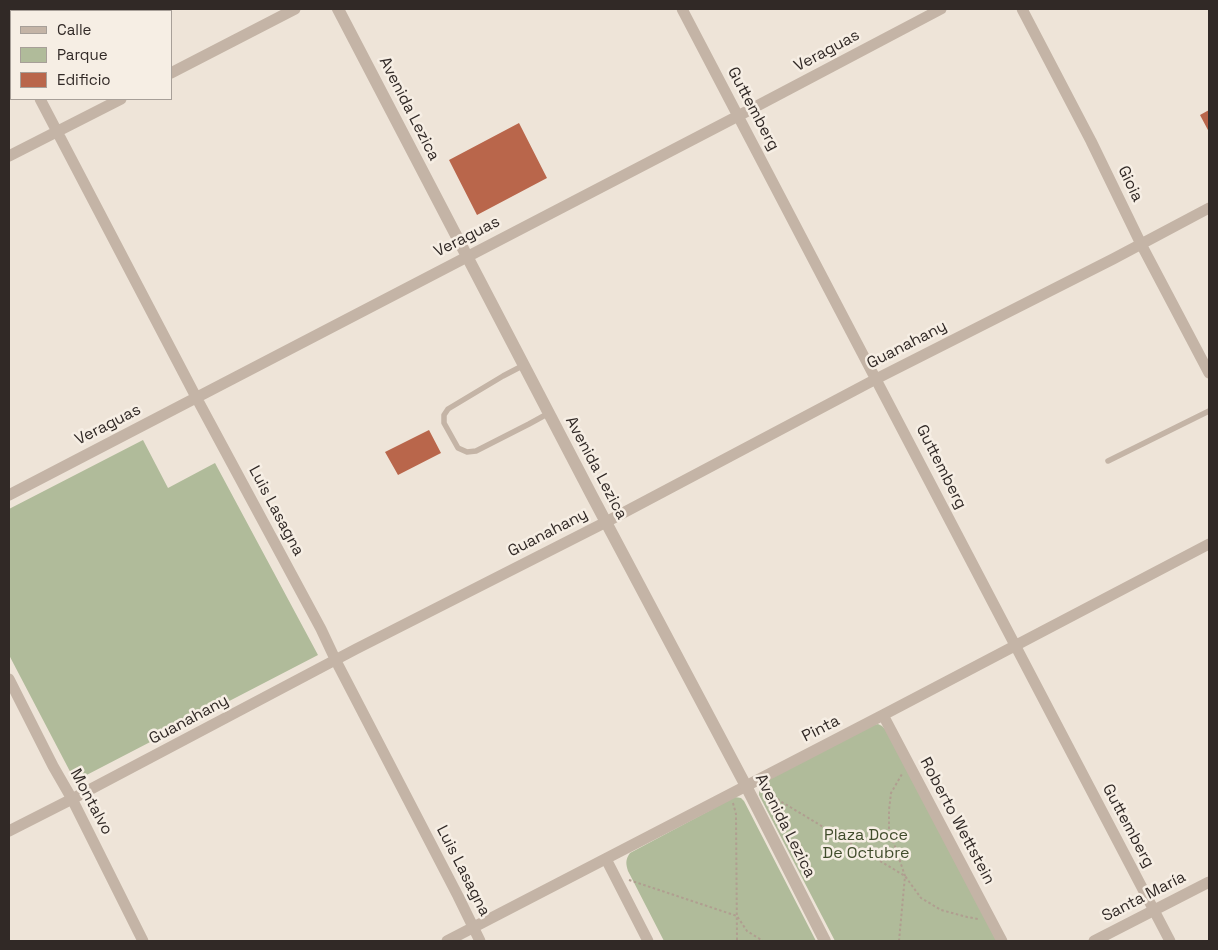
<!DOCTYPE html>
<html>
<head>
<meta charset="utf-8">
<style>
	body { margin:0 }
	#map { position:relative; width:1218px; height:950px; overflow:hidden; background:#eee4d8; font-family:"Space Grotesk",sans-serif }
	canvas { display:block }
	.frame { position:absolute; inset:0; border:10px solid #312926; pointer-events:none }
	.legend { position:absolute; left:10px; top:10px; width:162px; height:90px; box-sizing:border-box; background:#f6eee4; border:1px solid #a79f98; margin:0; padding:6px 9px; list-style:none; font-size:15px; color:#312926 }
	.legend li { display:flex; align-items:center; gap:10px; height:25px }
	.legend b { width:25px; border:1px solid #a79f98 }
</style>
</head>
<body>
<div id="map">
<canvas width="1218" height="950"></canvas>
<div class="frame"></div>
<ul class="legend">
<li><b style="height:6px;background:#c4b4a6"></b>Calle</li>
<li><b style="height:14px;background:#b0bb9a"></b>Parque</li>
<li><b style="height:14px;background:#b9664b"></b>Edificio</li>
</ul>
</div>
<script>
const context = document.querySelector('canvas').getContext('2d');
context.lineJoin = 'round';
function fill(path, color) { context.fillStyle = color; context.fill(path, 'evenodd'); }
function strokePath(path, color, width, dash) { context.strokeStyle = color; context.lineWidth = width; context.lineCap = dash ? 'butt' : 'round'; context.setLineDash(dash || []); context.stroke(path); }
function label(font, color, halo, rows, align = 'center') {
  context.font = font + ' "Space Grotesk",sans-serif'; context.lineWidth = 5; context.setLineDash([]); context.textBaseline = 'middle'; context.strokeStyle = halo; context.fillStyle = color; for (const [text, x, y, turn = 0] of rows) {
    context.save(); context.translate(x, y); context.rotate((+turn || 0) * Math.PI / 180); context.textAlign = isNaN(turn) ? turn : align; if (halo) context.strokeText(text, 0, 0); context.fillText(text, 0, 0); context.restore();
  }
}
const green = new Path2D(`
	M143,440L168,488L215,463L318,655L75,781L9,655V509Z
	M878,724L882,726L888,732L997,941H835L759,795C759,789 760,786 764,782L873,725Z
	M735,797L741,798L744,801L816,941H664L628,871C626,864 625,860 630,853Z`);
const building = new Path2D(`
	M1209,110V132L1200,115Z
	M519,123L547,178L477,215L449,160Z
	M429,430L441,453L398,475L385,452Z`);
const path = new Path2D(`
	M767,788L780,801L905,876L921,898L941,910L967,917L978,919
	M733,803L736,814L737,941
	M629,880L737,916L747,931L763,941
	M899,941L905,876L889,829V810L891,793L902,774`);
const service = new Path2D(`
	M524,365L503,376L448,409L444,415V423L458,448L467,452L476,451L529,424L549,413
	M1108,461L1209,411`);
const minor = new Path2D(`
	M682,9L1170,941
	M1022,9L1091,141L1141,244L1209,373
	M9,38L11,43
	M171,73L295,9
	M40,99L196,397L321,629L336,661L458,896L480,941
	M9,156L121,99
	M9,495L738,116L941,9
	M9,679L53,766L72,799L143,941
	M883,715L1002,941
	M9,831L72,799L356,649L606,522L876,379L1113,259L1209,208
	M606,859L648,941
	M447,941L883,715L1209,544
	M1094,941L1209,882`);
const tertiary = new Path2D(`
	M338,9L591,494L746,786L825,941`);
const streetNames = [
	["Veraguas",827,51,-28],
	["Avenida Lezica",409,109,63],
	["Guttemberg",753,109,62],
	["Gioia",1130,184,64],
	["Veraguas",467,237,-27],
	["Guanahany",907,345,-27],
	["Veraguas",108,425,-27],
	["Guttemberg",941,467,63],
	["Avenida Lezica",596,468,62],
	["Luis Lasagna",276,511,62],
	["Guanahany",548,533,-27],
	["Guanahany",189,720,-28],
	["Pinta",821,729,-27],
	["Montalvo",91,802,62],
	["Roberto Wettstein",957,821,62],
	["Avenida Lezica",785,826,63],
	["Guttemberg",1128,826,62],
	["Luis Lasagna",463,871,63],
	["Santa María",1144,897,-27]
];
const parkNames = [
	["Plaza Doce",866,836],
	["De Octubre",866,854]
];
fill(green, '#b0bb9a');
fill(building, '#b9664b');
strokePath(path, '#b09e90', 2, [2.5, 2.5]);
strokePath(service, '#c4b4a6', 5.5);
strokePath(minor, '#c4b4a6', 11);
strokePath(tertiary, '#c4b4a6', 12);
label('16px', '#312926', '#f6eee4', streetNames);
label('16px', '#414d2c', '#f6eee4', parkNames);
</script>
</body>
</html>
